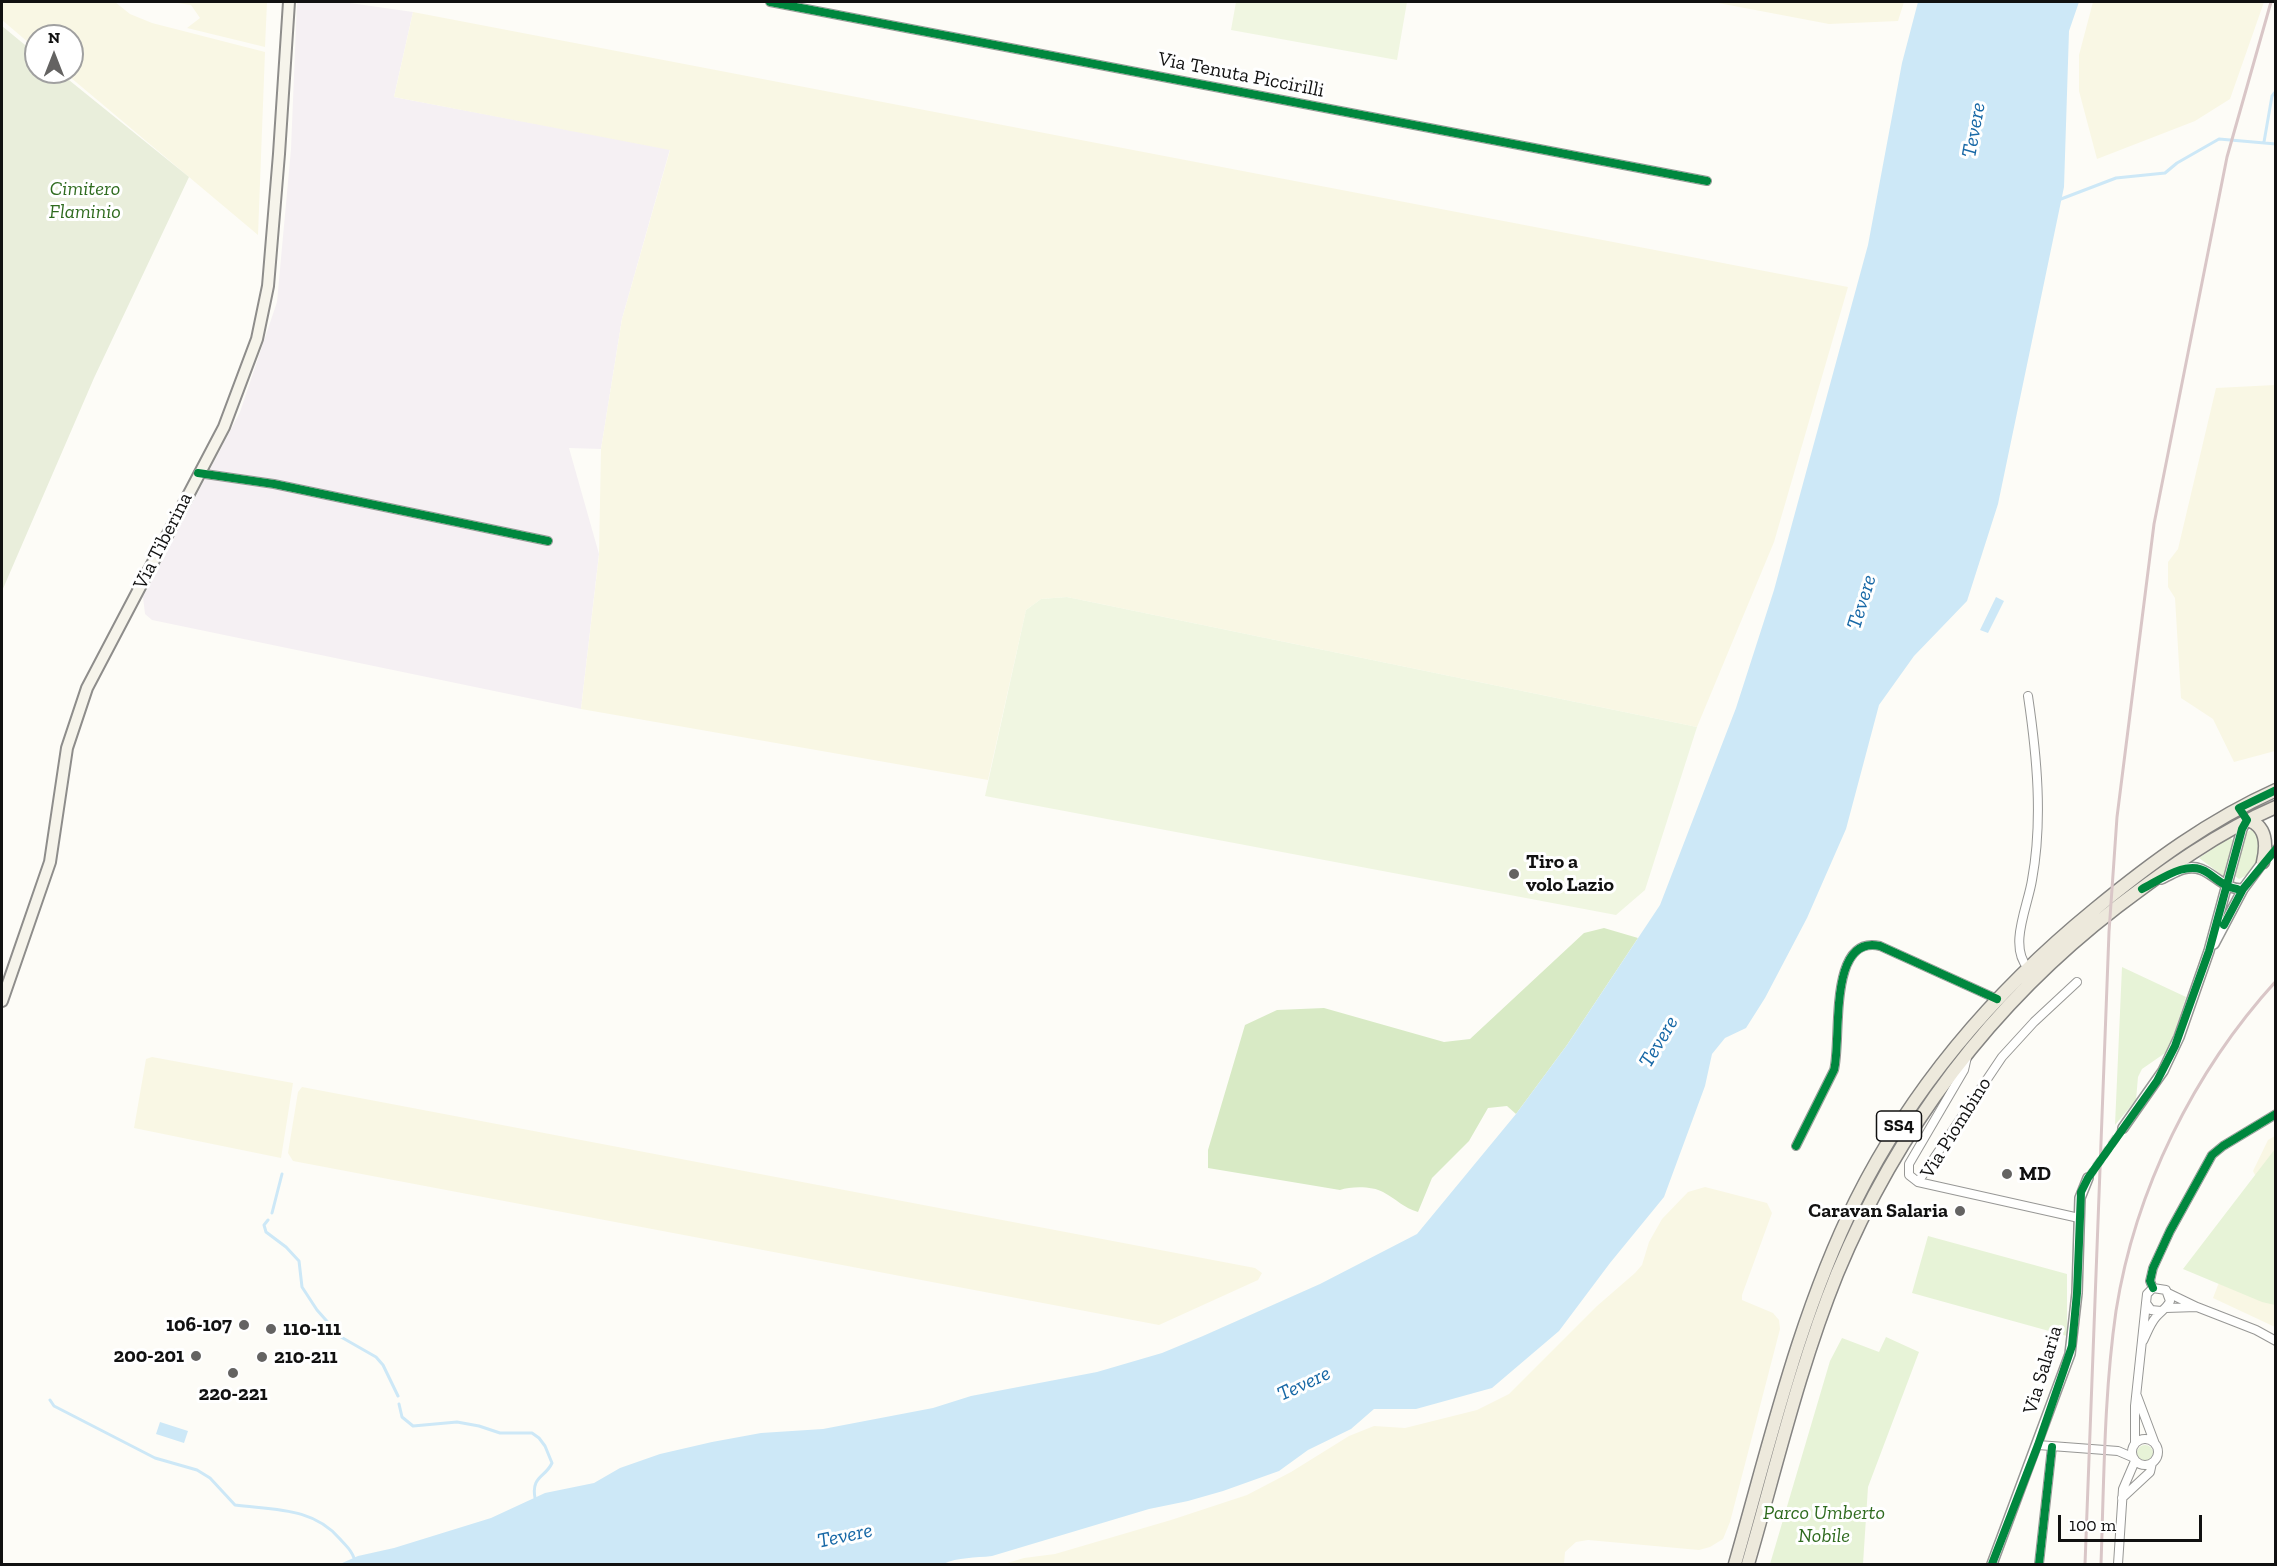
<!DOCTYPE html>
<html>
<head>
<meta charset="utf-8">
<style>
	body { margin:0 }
	#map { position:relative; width:2277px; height:1566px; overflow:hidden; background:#fdfcf7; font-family:"Zilla Slab",serif }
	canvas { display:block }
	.frame { position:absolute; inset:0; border:3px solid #111; pointer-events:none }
	.north { position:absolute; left:24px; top:24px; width:60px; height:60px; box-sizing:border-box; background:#fff; border:2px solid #a0a0a0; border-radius:50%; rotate:0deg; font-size:16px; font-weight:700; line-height:24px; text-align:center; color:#111 }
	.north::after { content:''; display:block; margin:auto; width:21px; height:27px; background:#646362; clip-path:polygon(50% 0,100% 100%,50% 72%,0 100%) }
	.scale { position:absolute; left:2058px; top:1515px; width:144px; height:27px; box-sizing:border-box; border:3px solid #111; border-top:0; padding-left:8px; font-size:18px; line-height:21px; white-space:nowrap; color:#111; -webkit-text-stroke:4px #fff; paint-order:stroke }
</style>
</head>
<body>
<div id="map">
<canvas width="2277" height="1566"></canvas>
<div class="frame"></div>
<div class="north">N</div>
<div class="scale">100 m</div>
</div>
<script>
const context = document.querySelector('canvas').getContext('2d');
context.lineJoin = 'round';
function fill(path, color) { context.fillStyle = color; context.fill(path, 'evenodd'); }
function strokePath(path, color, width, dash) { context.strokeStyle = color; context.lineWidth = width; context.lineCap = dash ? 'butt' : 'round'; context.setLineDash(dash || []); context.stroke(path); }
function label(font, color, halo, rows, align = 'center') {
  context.font = font + ' "Zilla Slab",serif'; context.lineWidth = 6; context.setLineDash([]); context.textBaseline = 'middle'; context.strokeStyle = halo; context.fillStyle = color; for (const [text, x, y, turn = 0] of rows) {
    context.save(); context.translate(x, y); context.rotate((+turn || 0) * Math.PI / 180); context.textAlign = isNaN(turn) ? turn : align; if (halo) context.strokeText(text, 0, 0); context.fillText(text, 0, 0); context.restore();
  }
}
const industrial = new Path2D(`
	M297,2H343L413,12L394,97L670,149L622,319L601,449L569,448L599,554L581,709L152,620L145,614L143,597L240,412L277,302L291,149Z`);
const farmland = new Path2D(`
	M2,2H115L130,14L152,23L265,52L258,235L64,72H72V36H36V49L2,20Z
	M171,2H267L265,47L187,28L200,18L191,5Z
	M1713,2H1904L1898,21L1829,24Z
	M2093,2H2264L2230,99L2195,121L2097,159L2079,91V55Z
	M413,12L1848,287L1774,542L1697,727L1067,597L1041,599L1026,610L988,780L581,709L599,555L601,449L622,319L670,150L394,97Z
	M2275,385V751L2234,762L2213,719L2181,698L2175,598L2168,587V562L2178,549L2216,388Z
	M152,1057L293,1083L281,1158L134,1128L146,1059Z
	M302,1087L1255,1268L1262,1273L1258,1280L1159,1325L293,1161L288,1153L298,1092Z
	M2275,1136V1327L2213,1298L2258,1181L2253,1171L2268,1140Z
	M1705,1187L1767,1203L1772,1213L1742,1295V1300L1773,1313L1779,1320L1780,1329L1730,1522L1723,1539L1710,1547L1699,1550L1588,1540L1576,1542L1565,1552L1564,1564H1004L1024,1558L1055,1554L1171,1520L1247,1495L1291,1472L1349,1436L1374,1426L1405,1428L1477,1410L1509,1394L1597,1306L1635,1273L1642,1265L1649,1242L1662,1219L1688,1192Z`);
const green = new Path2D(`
	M2253,829L2259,833C2260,852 2260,871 2239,879L2235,876L2245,833Z
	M2230,837L2234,841L2226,878L2199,858Z
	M2122,967L2186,997L2168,1051L2142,1069L2138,1077L2136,1100L2115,1125Z
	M2275,1149V1305L2262,1302L2183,1269Z
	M1928,1236L2067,1274V1336L1912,1293Z
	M1886,1337L1919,1352L1868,1487L1863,1564H1770L1830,1361L1842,1338L1879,1352Z
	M2137 1453a8 8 0 1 1 16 0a8 8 0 1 1-16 0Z`);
const forest = new Path2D(`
	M1604,928L1638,938L1567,1045L1516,1114L1507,1106L1488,1108L1469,1141L1432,1178L1418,1212C1404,1208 1396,1199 1383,1192C1373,1186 1351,1186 1340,1190L1208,1168V1150L1245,1025L1277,1010L1324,1008L1444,1042L1470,1039L1584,933Z`);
const cemetery = new Path2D(`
	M2,26L36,54V72H59L189,177L94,378L2,591Z`);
const pitch = new Path2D(`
	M1236,2H1407L1397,60L1231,30Z
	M1067,597L1697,727L1645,890L1616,915L985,796L1026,610L1041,599Z`);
const water = new Path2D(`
	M1918,2H2079L2069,31L2064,187L1998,504L1967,601L1914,656L1879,705L1846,829L1807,918L1765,998L1746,1028L1725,1038L1712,1054L1705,1086L1664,1197L1610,1263L1559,1331L1492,1388L1416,1409H1374L1351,1429L1308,1450L1279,1471L1223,1491L1188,1501L1149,1509L992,1556C975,1558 958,1557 943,1564H340L358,1556L394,1548L491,1518L545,1493L594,1483L620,1468L660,1454L712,1442L761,1433L823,1429L933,1408L971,1396L1097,1372L1162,1353L1203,1336L1320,1284L1417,1234L1516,1114L1567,1045L1660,905L1736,708L1774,590L1868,245L1902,63Z
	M1996,597L2004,601L1988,633L1980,630Z
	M160,1422L188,1431L184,1443L156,1434Z`);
const stream = new Path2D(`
	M2264,142L2272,96L2276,91
	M2061,199L2116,178L2165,173L2177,163L2219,139L2276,144
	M272,1213L282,1174
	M268,1220L264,1225L266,1232L286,1247L299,1261L302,1287L317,1310L341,1337L376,1357L383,1365L398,1396
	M50,1400L54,1406L155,1458L197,1470L210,1478L235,1505C273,1510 313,1507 340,1539C346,1546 351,1549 354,1558
	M399,1404L402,1417L413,1426L457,1422L479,1426L500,1433H532L539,1438L545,1446L552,1463C545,1478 531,1476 535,1498`);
const tertiaryTunnel = new Path2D(`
	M2088,1178L2123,1128`);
const minor = new Path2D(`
	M770,2L1707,181
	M198,473L274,484L548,541
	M2264,861L2276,849
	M2028,968C2008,946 2028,906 2032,880C2043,820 2037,757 2028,696
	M1967,1057L1964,1070L1909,1164V1175L1918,1182L2079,1218
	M1796,1146L1834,1070C1842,1041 1827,934 1880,946L1997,999
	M1918,1182L2002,1057L2034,1022L2077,982
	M2153,1288L2150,1281L2153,1268L2170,1231L2212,1155L2223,1146L2276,1114
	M2168,1293L2197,1307L2256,1330L2276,1341
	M2166,1308L2197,1307
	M2143,1341C2147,1333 2150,1324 2156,1317C2161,1311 2167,1308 2170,1301L2166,1290L2153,1288L2147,1294L2146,1303L2151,1310L2161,1311
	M2137,1396L2155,1444
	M2132 1452a13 13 0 1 1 26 0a13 13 0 1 1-26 0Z
	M2135,1443V1406L2146,1303
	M2038,1445L2118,1451L2132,1457
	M2122,1498L2150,1472L2152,1463
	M2039,1564L2052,1447
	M2118,1564L2123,1489L2135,1461`);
const tertiary = new Path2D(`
	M2161,879C2168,876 2176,871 2183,869C2209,861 2218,890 2243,889
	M2214,944L2243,889L2263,862
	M2123,1128L2163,1071L2179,1037L2209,951L2242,829L2246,821
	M1992,1564L2070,1354L2077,1293L2080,1198L2088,1178`);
const secondary = new Path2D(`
	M2,1001L50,862L67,748L87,688L224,427L257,339L268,286L279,154L289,2`);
const primary = new Path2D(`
	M2247,820C2267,825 2267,845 2263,862
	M1735,1564C1770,1442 1799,1315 1856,1200C1913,1086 1997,989 2095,909C2151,863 2209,820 2276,790
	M1748,1564C1776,1468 1799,1368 1837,1274C1897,1129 1992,1003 2117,907C2167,869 2218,832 2276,807`);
const rail = new Path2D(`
	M2085,1564L2109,932L2117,817L2154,524L2227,157L2271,2
	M2101,1564C2104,1481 2104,1394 2116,1311C2135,1190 2194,1071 2276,981`);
const cycleway = new Path2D(`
	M770,2L1707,181
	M198,473L274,484L548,541
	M2142,889C2160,880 2188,858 2208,873C2218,880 2225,887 2237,889
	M2224,925L2243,889L2276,849
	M1796,1146L1834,1070C1842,1041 1827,934 1880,946L1997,999
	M2153,1288L2150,1281L2153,1268L2170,1231L2212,1155L2223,1146L2276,1114
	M1992,1564L2038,1445L2072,1346L2077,1293L2081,1192L2088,1178L2157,1081L2175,1046L2209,951L2242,829L2247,820L2239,808L2276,790
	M2039,1564L2052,1447`);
const markers = [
	[1514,874,6,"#646362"],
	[2007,1174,6,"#646362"],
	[1960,1211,6,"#646362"],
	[244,1325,6,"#646362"],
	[271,1329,6,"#646362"],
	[196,1356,6,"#646362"],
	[262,1357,6,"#646362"],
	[233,1373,6,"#646362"]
];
const shields = [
	[1899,1126,45]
];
const shieldNames = [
	["SS4",1899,1126]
];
const streetNames = [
	["Via Tenuta Piccirilli",1241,75,11],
	["Via Tiberina",163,541,-63],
	["Via Piombino",1956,1128,-58],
	["Via Salaria",2043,1370,-73]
];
const parkNames = [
	["Cimitero",85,189],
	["Flaminio",85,212],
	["Parco Umberto",1824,1513],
	["Nobile",1824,1536]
];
const poiNames = [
	["Tiro a",1526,862],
	["volo Lazio",1526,885],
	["MD",2019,1174],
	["Caravan Salaria",1948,1211,"right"],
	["106-107",232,1325,"right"],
	["110-111",283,1329],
	["200-201",184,1356,"right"],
	["210-211",274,1357],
	["220-221",233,1394,"center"]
];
const waterNames = [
	["Tevere",1974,130,-80],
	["Tevere",1862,602,-73],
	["Tevere",1659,1042,-59],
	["Tevere",1304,1384,-25],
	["Tevere",845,1536,-12]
];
fill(industrial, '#f5f0f3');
fill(farmland, '#f9f7e4');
fill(green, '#e7f3d7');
fill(forest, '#d8eac5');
fill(cemetery, '#e9eedb');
fill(pitch, '#f0f6e1');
fill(water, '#cde8f7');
strokePath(stream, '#cde8f7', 3);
strokePath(tertiaryTunnel, '#dad9d4', 9, [9, 4.5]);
strokePath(minor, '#979795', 10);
strokePath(tertiary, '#979795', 12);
strokePath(secondary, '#8e8d8b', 14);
strokePath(primary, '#858482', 15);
strokePath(minor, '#fffffe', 8);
strokePath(tertiary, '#fffffe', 9);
strokePath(secondary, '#f6f4eb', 10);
strokePath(primary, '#ede9dc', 12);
strokePath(rail, '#d9c6c7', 3);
strokePath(cycleway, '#00873e', 8);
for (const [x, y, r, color] of markers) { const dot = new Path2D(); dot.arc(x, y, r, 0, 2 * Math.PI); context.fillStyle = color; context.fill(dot); strokePath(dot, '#fff', 2); }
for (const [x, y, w] of shields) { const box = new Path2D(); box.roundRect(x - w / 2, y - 15, w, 30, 4.5); context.fillStyle = '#fff'; context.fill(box); strokePath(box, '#111', 1.5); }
label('bold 18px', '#111', null, shieldNames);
label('20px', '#111', '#fff', streetNames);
label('italic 20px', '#2f6b1f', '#fff', parkNames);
label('bold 20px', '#111', '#fff', poiNames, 'left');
label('italic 21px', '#1768a6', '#fff', waterNames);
</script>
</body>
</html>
